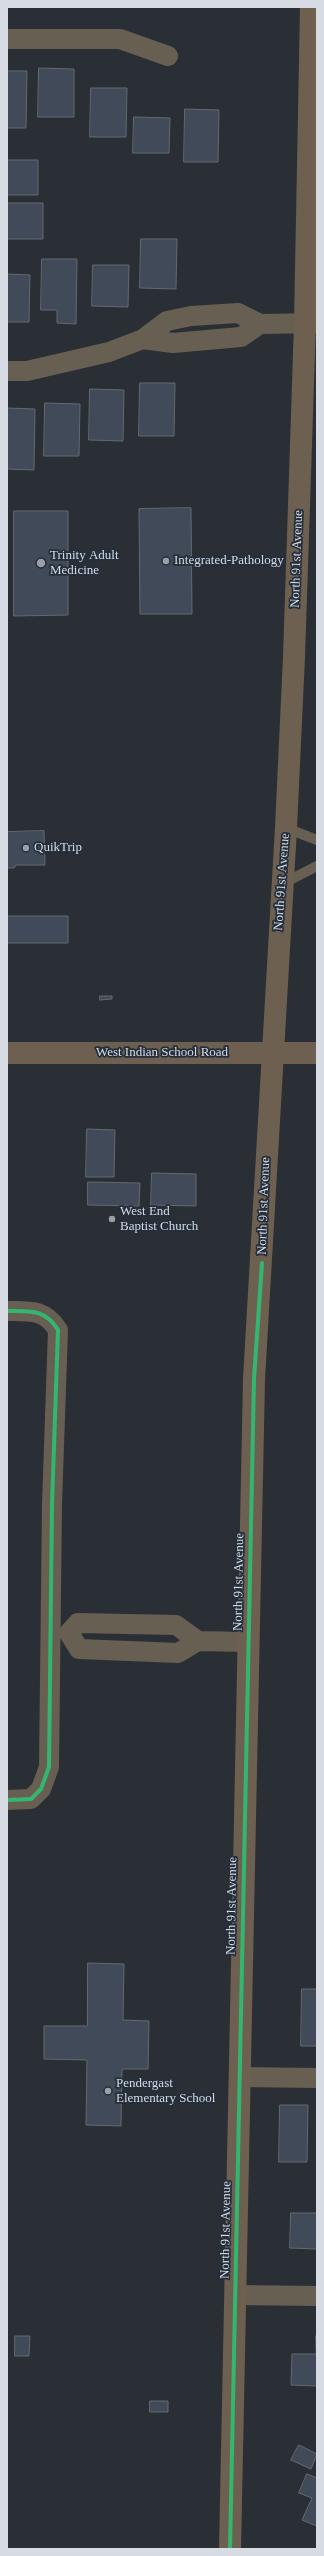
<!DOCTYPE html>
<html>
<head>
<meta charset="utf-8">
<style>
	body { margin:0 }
	#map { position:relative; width:324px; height:2556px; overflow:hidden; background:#2a2f36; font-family:Georgia,serif }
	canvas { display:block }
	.frame { position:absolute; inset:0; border:8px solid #d6dbe4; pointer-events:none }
</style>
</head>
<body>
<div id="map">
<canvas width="324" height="2556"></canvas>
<div class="frame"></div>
</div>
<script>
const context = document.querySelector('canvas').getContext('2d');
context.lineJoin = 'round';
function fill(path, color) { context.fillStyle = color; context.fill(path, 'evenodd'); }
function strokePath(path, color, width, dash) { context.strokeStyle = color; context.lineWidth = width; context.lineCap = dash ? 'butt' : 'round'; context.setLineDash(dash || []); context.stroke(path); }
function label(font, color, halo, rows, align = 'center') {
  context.font = font + ' Georgia,serif'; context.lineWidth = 3.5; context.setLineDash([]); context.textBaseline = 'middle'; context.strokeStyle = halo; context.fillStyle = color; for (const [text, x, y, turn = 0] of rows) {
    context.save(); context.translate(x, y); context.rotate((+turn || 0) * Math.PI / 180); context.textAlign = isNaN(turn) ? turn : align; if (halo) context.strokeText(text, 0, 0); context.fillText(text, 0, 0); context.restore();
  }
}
const building = new Path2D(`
	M39,68L74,69V117H38Z
	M7,71H27L26,128H7Z
	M91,88H127L126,137H90Z
	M185,109L219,110L218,162H184Z
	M134,117L170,118L169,153H133Z
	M7,160H38V195H7Z
	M7,203H43V239H7Z
	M141,239H177L176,289L140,288Z
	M42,259H77L76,324L57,323V310H41Z
	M93,265H129L128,307L92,306Z
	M7,274L30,275L29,322H7Z
	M140,383H175L174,436H139Z
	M90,389L124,390L123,441L89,440Z
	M45,403L80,404L79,456H44Z
	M7,408L35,409L34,470L7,469Z
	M191,508L192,614H140L139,509Z
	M14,511H68V615L14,616Z
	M44,831L45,865H16L14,868H7V832Z
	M7,916H68V943H7Z
	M100,996H112V999L100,1000Z
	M87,1129L115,1130L114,1177H86Z
	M152,1173L196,1174V1206L151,1205Z
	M88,1182L140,1183L139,1206L88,1205Z
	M88,1963L124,1964L123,2020L149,2021L148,2069H122L121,2126L86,2125L87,2060L44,2059V2026H87Z
	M302,1989H317V2046H301Z
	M280,2105H308L307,2162H279Z
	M291,2213H317V2249L290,2248Z
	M15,2336H30L29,2356H15Z
	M316,2336L317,2386L291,2385L292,2354H316Z
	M150,2401H168V2412H150Z
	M299,2445L317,2454L311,2469L291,2460Z
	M307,2474L317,2478V2526L302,2520L312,2498L299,2493Z`);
const lane = new Path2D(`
	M286,828L317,840
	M282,884L317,866`);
const street = new Path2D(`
	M7,39H120L168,56
	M143,339L173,343L241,337L260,324
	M7,371H27L109,352L143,339L167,321L191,316L238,313L260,324L317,323
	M7,1311C30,1311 45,1309 58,1330L52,1504L49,1767L41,1789L31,1799L7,1800
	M69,1633L79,1649L178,1653L198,1641L248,1642
	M69,1633L78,1623L176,1625L198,1641
	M239,2077L317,2078
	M235,2295L317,2296`);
const secondary = new Path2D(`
	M7,1053H317
	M230,2549L254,1379L286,828L294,657L305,323L311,7`);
const cycleway = new Path2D(`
	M7,1311C30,1311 45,1309 58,1330L52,1504L49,1767L41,1789L31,1799L7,1800
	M230,2549L254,1379L262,1263`);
const markers = [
	[166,561,4,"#9a9fa7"],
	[41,563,5,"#9a9fa7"],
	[26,848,4,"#9a9fa7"],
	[112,1219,4,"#9a9fa7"],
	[108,2091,4,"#9a9fa7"]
];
const poiNames = [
	["Trinity Adult",50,556],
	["Medicine",50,571],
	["Integrated-Pathology",174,561],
	["QuikTrip",34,848],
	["West End",120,1212],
	["Baptist Church",120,1227],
	["Pendergast",116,2084],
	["Elementary School",116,2099]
];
const streetNames = [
	["North 91st Avenue",297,559,-88],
	["North 91st Avenue",282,882,-86],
	["West Indian School Road",162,1053],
	["North 91st Avenue",264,1206,-88],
	["North 91st Avenue",239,1582,-89],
	["North 91st Avenue",232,1906,-89],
	["North 91st Avenue",226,2230,-89]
];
fill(building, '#414a59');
strokePath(building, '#65696f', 1);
strokePath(lane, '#685f53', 10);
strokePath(street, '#685f53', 20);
strokePath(secondary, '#6d6050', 22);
strokePath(cycleway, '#33b770', 4);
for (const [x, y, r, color] of markers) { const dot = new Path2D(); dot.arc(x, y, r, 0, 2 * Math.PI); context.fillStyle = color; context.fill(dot); strokePath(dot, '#252e3b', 1.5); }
label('13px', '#d6dbe4', '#252e3b', poiNames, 'left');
label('13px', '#d6dbe4', '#252e3b', streetNames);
</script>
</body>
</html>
